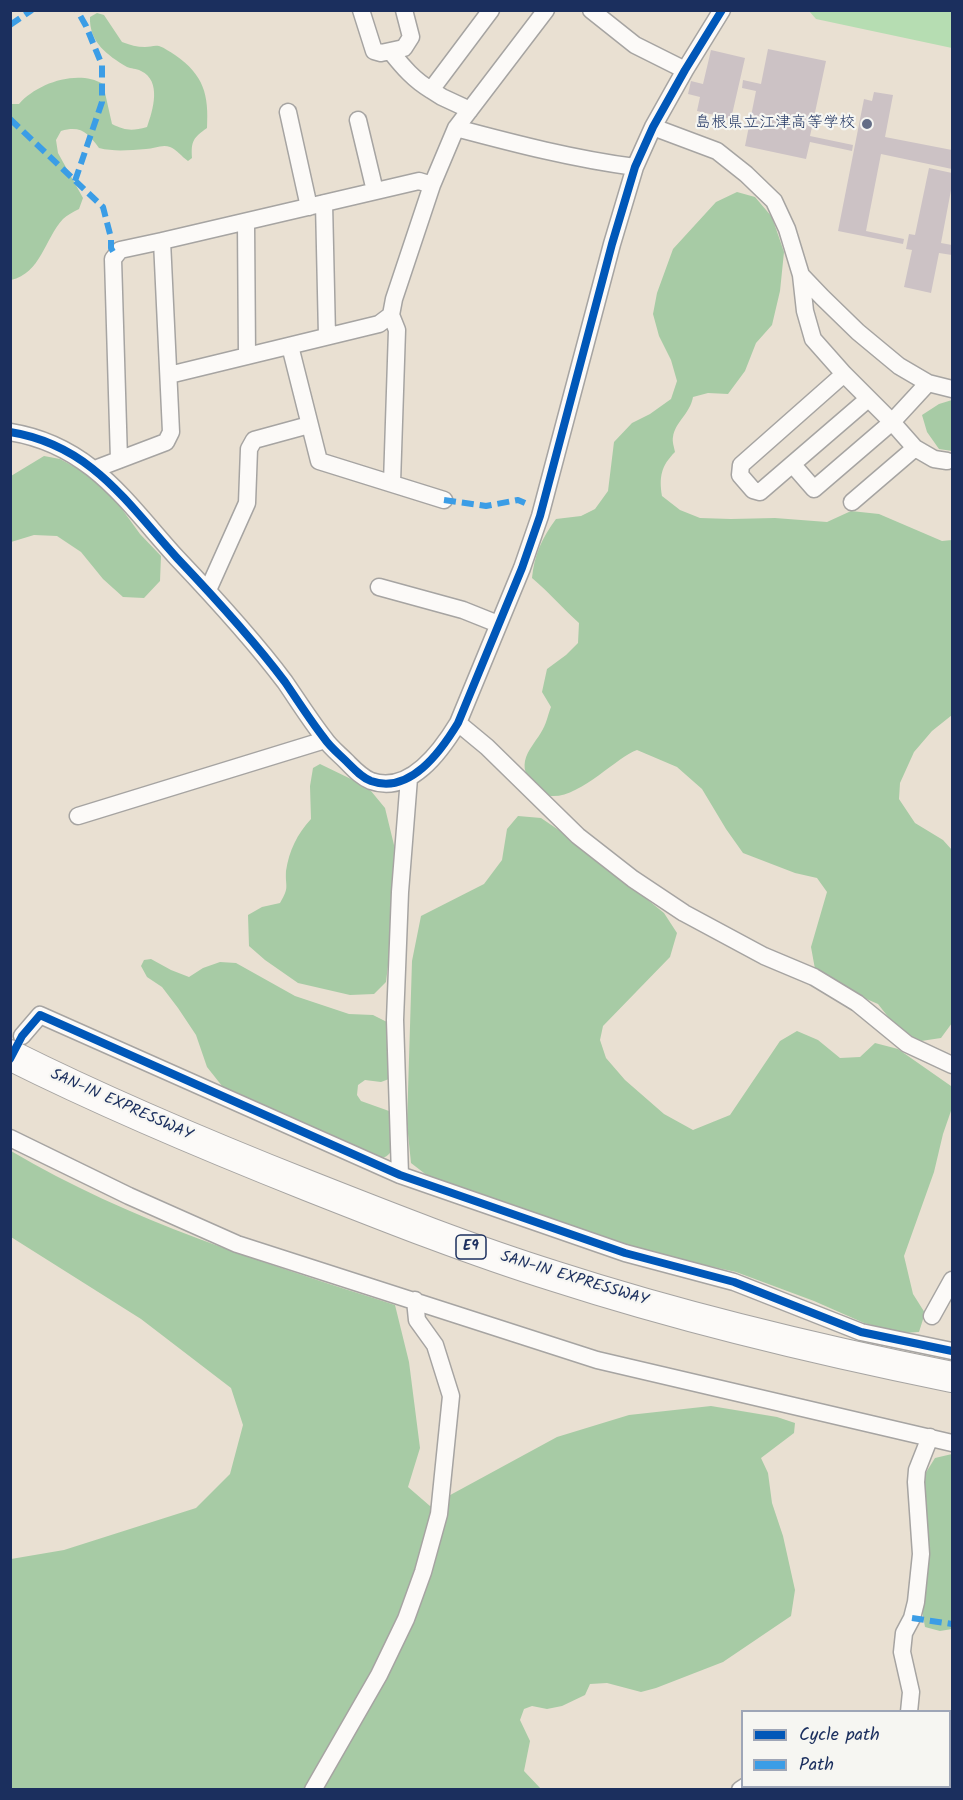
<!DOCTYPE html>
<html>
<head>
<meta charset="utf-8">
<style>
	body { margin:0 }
	#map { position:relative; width:963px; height:1800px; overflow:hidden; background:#e9e0d2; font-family:Kalam,sans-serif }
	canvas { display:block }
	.frame { position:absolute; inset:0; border:12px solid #1b2f5e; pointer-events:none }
	.legend { position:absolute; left:741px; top:1710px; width:210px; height:78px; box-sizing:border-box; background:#f6f6f2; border:2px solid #9ea6b7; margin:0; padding:8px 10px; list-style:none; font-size:18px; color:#1b2f5e }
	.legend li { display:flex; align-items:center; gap:12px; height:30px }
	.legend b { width:30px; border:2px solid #9ea6b7 }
</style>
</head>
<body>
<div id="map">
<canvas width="963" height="1800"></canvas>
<div class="frame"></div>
<ul class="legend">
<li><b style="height:8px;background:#0057b8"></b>Cycle path</li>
<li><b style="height:8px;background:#3b9de6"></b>Path</li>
</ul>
</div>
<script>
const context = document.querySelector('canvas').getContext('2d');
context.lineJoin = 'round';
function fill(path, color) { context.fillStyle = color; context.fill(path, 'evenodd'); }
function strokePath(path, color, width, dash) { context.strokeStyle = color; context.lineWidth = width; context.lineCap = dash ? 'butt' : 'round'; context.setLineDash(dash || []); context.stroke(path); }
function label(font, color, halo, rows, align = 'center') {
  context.font = font + ' Kalam,"Klee One",sans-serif'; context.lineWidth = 4.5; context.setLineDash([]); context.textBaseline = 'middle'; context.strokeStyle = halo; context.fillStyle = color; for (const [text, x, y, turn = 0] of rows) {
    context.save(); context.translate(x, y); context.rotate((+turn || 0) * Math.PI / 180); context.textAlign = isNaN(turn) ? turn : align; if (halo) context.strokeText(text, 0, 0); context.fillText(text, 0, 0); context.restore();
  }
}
const green = new Path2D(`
	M809,11H952V48L816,19Z`);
const forest = new Path2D(`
	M97,13L104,15L122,42C130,45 137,47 145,47C150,47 154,45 159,46C165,48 170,52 175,55C204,75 209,95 207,128C193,138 191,141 192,158L188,161C182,157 176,149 170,147C162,144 154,149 146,149C130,150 115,152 99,148C88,133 81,125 61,131L56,140L58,153L83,198L79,209C73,212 67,215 63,219C44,240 41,273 11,280V104H19C37,83 78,69 103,84L112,124C126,131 132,131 147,127C153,110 162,81 141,71C136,68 131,69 127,67C107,55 89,42 90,17Z
	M737,192L755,197L772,217L784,252L780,291L772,325L756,343L745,371L728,394L708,393L693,397C690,414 675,422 673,437C672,441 674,447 675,452C661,466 659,477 662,496L680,510L700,518L731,519L775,518L827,522L851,511L879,514L942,541L952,540V715L932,731L914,752L900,783L899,799L915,823L943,840L952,850V1023L941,1038L921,1041L900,1032L878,1004L841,988L815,969L811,947L827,892L817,878L795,873L743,853L726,829L702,789L677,767L637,750C613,758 560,820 534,786C528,777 523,772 525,761C527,750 538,739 543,729C547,722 548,714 551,707L542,692L547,669L566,655L578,643L579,623C563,609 549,592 532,578C534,555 542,538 556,519L581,516L595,509L608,491L614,442L632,423L650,414L671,399L677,381L671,360L659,336L653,314L657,293L673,249L716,202Z
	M952,400V451L939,449L927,432L922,415L939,404Z
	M44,456L60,459L84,472L114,498L140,534L161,556L160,581L144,598L123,597L103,579L81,552L57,536L34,535L11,542V476Z
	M320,764L351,779L371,791L385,808L394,845L393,924L386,982L374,994L350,995L298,983L265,960L249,946L248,915L262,907L280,903C290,886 285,888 286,871C289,851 297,834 311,819L310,786L313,768Z
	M518,816L541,818L575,841L664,913L677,933L670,957L603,1026L600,1040L606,1058L625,1080L664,1114L693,1130L730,1115L780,1041L797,1031L818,1040L840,1058L860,1057L875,1043L898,1049L951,1086L952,1108L943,1134L934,1172L904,1256L913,1294L925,1313L919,1332L903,1333L864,1323L814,1301L736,1272L664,1256L597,1236L514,1205L433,1180L411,1163L407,1124L412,961L421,916L484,884L502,860L507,829Z
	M151,959L171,970L189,977L203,968L220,962L236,963L295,996L349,1014L373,1015L387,1022L391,1033L389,1079L381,1082L365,1080L358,1085L357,1095L361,1101L389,1111C395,1123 399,1144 389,1154C386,1157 383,1158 380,1159L226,1091L207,1067L196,1035L178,1008L162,987L147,977L141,966L144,960Z
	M11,1151C129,1221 264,1263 395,1305L409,1362L420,1448L408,1487L430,1506L557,1437L629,1415L711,1406L777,1417L795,1423L794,1433L761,1458L768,1473L772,1503L783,1536L795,1590L791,1616L723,1662L656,1688L641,1692L607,1683L590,1684L585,1695L562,1706L547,1709L532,1706L524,1709L520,1720L530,1741L524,1771L541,1789L11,1790V1559L64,1550L196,1508L230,1474L243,1425L231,1388L141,1319L11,1237Z
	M952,1454V1629L940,1631L925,1627L922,1610V1517L925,1474L935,1458Z`);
const building = new Path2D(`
	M768,49L826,61L810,136L853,145L852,151L810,142L806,159L745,146L756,91L742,88L743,80L761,84Z
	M711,50L745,58L731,119L697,111L700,97L688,94L691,81L703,84Z
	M874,92L893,95L885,137L952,150V169L881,154L866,231L904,239L903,244L838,231L864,99L872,101Z
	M929,168L952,173V185L941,243L952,245V255L939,253L931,293L904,287L912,250L906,249L909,234L915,235Z`);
const minor = new Path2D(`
	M361,10L374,51L381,53L404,48L411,37L404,10
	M591,10L635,45L685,70
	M391,52C403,67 414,80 431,90L491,10
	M431,90L442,97L470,110
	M288,112L309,207
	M358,120L375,191
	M653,127L717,151L746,174L774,201L787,229L801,275L822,297L858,332L899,366L928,383L952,389
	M456,128C516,144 574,159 635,167
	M324,203L327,336
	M246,223L247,356
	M801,275L805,311L813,339L844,374L892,422L915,448L934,459L947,461
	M391,315L397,330L392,483
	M290,346L319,461L444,500
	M844,374L741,465L740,475L753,490L760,492L868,399
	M169,375L379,324L391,315L394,299L432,185L456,128L546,10
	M10,432C91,445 127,503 177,558C215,598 252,638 285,682C298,701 310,720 324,738C330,747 339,754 346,761C354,769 361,777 371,781C410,795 441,751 458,723L522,568L540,516L612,244L635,167L653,127L685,70L722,10
	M119,460L113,259L120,250L162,241
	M793,465L814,489L892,422L928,383
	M95,469L166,442L171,432L162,241L419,181L432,185
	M852,502L915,448
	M379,587L463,610L498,624
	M208,590L247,503L249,449L254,440L309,425
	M458,723L487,747L578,836L633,879L684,913L764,956L814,977L857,1003L907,1044L952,1065
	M78,816L325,740
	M22,1036L40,1015L400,1175L625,1253L734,1282L861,1332L952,1351
	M10,1138L129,1196L237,1244L597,1360L952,1443
	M400,1175L395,1020L400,892L409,778
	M932,1316L952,1280
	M909,1712L911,1692L902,1652L904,1633L912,1618L916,1602L921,1554L916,1482L917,1470L930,1437
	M768,1786L773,1790
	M313,1790L379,1675L406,1619L423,1572L439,1514L451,1396L435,1345L417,1320L415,1300
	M740,1790L746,1786
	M806,1790L808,1786`);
const motorway = new Path2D(`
	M10,1055C108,1104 208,1146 309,1186C390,1218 471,1250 554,1276C684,1318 818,1350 952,1377`);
const quiet = new Path2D(`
	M10,25L32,10
	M10,119L103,207L111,238V248L115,255
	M75,181L102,102V65L86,26L77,10
	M444,500L486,506L518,500L525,503
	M912,1618L952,1624`);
const cycleway = new Path2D(`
	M10,432C91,445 127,503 177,558C215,598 252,638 285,682C298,701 310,720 324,738C330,747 339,754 346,761C354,769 361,777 371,781C410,795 441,751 458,723L522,568L540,516L612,244L635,167L653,127L685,70L722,10
	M10,1059L22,1036L40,1015L400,1175L625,1253L734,1282L861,1332L952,1351`);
const markers = [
	[867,124,6,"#636d87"]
];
const shields = [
	[471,1247,30]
];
const shieldNames = [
	["E9",471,1247]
];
const poiNames = [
	["島根県立江津高等学校",855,124]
];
const streetNames = [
	["SAN-IN EXPRESSWAY",121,1106,24],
	["SAN-IN EXPRESSWAY",574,1280,17]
];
fill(green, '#b6ddb2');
fill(forest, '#a7cba5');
fill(building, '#ccc2c5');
strokePath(minor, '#a6a4a2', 19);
strokePath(motorway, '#a6a4a2', 32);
strokePath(minor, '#fcfaf8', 16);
strokePath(motorway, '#fcfaf8', 30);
strokePath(quiet, '#3b9de6', 6, [12, 6]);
strokePath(cycleway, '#0057b8', 8);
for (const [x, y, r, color] of markers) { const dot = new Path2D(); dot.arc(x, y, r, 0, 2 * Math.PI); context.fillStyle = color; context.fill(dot); strokePath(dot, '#f6f6f2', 2); }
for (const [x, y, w] of shields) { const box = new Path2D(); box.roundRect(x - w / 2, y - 12, w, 24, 4.5); context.fillStyle = '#f6f6f2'; context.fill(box); strokePath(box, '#1b2f5e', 1.5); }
label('bold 15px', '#1b2f5e', null, shieldNames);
label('16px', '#1b2f5e', '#f6f6f2', poiNames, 'right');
label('16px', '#1b2f5e', '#f6f6f2', streetNames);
</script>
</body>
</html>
